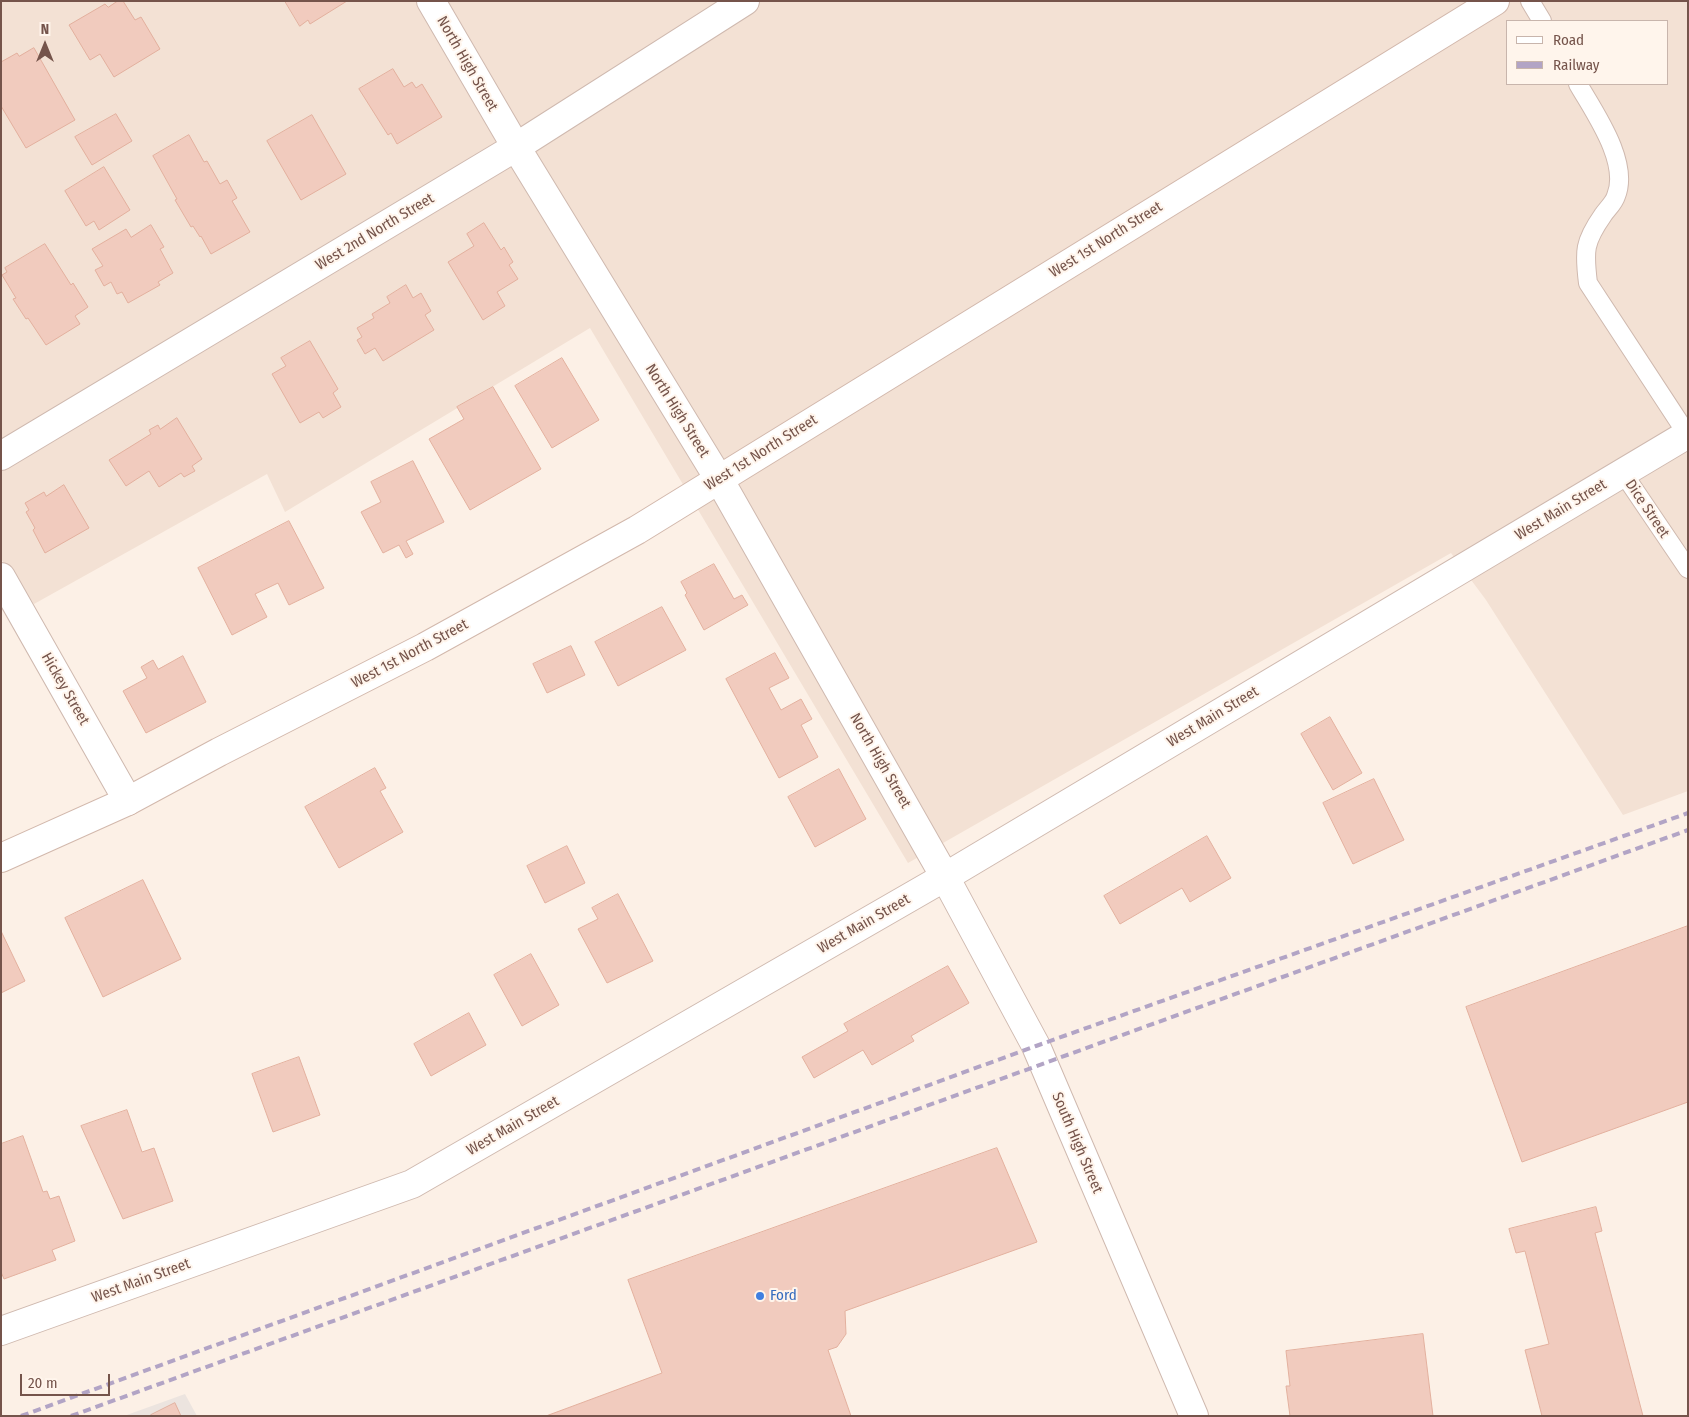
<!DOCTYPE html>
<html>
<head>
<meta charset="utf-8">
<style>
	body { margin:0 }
	#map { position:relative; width:1689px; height:1417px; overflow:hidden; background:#fcf0e6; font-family:"Fira Sans Condensed",sans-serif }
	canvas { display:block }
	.frame { position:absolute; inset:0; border:2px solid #75544b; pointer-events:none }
	.legend { position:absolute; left:1506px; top:20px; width:162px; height:65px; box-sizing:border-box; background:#fff5ec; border:1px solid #c8b5ac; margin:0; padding:6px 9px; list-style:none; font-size:15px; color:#75544b }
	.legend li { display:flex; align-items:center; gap:10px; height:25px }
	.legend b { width:25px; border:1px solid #c8b5ac }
	.north { position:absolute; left:20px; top:20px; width:50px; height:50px; -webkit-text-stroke:4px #fff5ec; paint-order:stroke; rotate:0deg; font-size:14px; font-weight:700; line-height:20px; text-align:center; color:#75544b }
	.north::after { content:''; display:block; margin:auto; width:18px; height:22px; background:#75544b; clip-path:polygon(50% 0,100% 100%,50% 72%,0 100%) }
	.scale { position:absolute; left:20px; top:1374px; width:90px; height:22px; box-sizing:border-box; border:2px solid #75544b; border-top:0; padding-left:6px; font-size:15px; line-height:18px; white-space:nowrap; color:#75544b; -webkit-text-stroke:4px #fff5ec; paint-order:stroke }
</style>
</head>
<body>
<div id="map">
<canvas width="1689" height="1417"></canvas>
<div class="frame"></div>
<ul class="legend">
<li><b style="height:6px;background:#fff"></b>Road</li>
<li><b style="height:6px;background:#b2a4c5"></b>Railway</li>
</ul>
<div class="north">N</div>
<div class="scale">20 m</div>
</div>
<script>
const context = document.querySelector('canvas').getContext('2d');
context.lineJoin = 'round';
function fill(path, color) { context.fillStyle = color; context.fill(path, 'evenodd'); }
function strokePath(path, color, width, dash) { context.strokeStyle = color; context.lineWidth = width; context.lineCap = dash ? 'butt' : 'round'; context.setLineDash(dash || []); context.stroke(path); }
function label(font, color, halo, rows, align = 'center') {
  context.font = font + ' "Fira Sans Condensed",sans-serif'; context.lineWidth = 4; context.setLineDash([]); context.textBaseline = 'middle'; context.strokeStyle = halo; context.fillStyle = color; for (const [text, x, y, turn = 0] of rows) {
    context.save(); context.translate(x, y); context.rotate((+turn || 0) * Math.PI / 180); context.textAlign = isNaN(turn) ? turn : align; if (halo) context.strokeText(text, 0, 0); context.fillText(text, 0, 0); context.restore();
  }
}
const residential = new Path2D(`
	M1,1H1688V791L1623,815L1486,600L1451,553L908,863L590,328L285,512L267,474L34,604L1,559ZM1508,21H1668V84H1508Z`);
const industrial = new Path2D(`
	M185,1394L197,1416H124Z`);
const building = new Path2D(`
	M118,1H123L135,20L141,17L160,49L114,77L100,54L90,60L69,25L105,4L108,7Z
	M285,1H347L310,24L308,20L300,26Z
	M34,48L75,120L26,148L1,106V62L17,53L19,56Z
	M393,69L404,87L412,82L416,88L422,84L442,117L397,144L391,133L388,135L359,89Z
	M116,114L132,141L92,165L75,137Z
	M312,115L346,174L301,200L267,141Z
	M189,135L204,162L207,161L220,184L227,180L237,198L232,201L250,232L211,254L201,236L200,237L193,226L191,227L175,200L177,199L153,156Z
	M104,167L130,210L99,230L94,221L86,226L65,191Z
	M484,223L501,250L504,247L513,262L509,265L518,279L497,292L505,306L483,320L448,262L474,246L467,234Z
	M151,225L164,247L160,249L173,273L158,282L160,285L128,303L122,292L117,294L111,282L104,286L95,270L103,266L92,249L126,229L131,237Z
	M45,244L71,285L73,283L88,307L75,316L80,324L46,345L28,318L26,319L13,299L16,298L2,275L7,272L5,268Z
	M406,285L413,298L421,293L431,311L425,315L434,330L383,361L375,348L365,354L357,340L362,337L357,328L374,318L372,314L390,303L387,297Z
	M310,341L338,389L333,393L341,407L323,418L319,412L300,423L272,374L286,366L281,358Z
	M562,358L599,420L552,448L515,386Z
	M493,387L541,469L470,510L429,439L464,419L457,407Z
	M177,418L202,459L192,466L195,471L184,477L181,473L159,487L149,471L126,486L109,460L151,434L149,430L158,425L160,429Z
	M413,461L444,522L406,541L413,554L406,558L399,545L383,553L361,512L381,502L371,482Z
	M64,485L89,528L45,553L33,530L35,528L26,512L29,510L25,503L44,492L46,496Z
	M289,521L324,588L289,605L278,583L255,594L267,617L232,635L198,568Z
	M714,564L734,599L742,595L748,605L704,630L685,595L687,593L681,582Z
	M662,607L686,650L618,686L595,642Z
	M571,646L585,675L547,693L533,664Z
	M775,653L789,678L769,688L781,710L801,699L812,719L801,725L818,757L779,778L726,679Z
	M183,656L206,702L146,733L123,691L147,678L141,667L153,660L158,669Z
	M1330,717L1362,773L1333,790L1301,734Z
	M375,768L386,788L380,791L403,832L339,868L305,807Z
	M839,769L866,819L815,847L788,797Z
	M1374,779L1404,840L1353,864L1323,803Z
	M1207,836L1231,878L1190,902L1182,888L1120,924L1104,896Z
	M567,846L585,883L545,903L527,866Z
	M143,880L181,959L103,997L65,918Z
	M618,894L653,961L607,983L578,929L598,919L592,908Z
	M1688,926V1102L1522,1162L1466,1007Z
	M1,931L25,981L1,993Z
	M531,954L559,1005L522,1026L494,975Z
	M948,966L969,1003L911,1036L914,1041L872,1065L863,1050L814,1078L802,1057L848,1031L844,1024Z
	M469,1013L486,1045L431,1076L414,1044Z
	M299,1057L320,1115L273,1132L252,1074Z
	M127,1110L142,1152L154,1148L173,1201L123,1219L81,1126Z
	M23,1136L43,1192L47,1191L50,1199L59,1196L75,1241L52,1250L56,1260L4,1279L1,1272V1144Z
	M997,1148L1037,1242L845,1311L846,1334L837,1347L828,1350L851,1416H546L662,1373L628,1280Z
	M1596,1207L1602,1231L1595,1233L1643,1416H1542L1525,1350L1549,1344L1525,1251L1516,1253L1509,1229Z
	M1423,1334L1433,1416H1290L1286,1386H1290L1286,1351Z
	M175,1403L181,1416H152L151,1415Z`);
const service = new Path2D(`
	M1530,1L1542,21
	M1578,84C1594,112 1630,162 1616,196C1614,203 1607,209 1603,215C1584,242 1584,251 1588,283L1687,434
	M1623,473L1688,569`);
const minor = new Path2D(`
	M431,1L516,147L719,479L945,877L1036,1046L1194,1416
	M1,456L516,147L745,1
	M1,577L128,801
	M1,1331L412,1184L945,877L1688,434`);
const secondary = new Path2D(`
	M1,858L128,801L219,752L425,647L637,530L1495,1`);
const rail = new Path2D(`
	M21,1416L1036,1046L1688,813
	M71,1416L1688,830`);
const markers = [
	[760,1296,5,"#3f7fe0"]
];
const streetNames = [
	["North High Street",467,64,60],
	["West 2nd North Street",375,232,-31],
	["West 1st North Street",1106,240,-32],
	["North High Street",677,411,58],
	["West 1st North Street",761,453,-32],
	["Dice Street",1647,509,56],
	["West Main Street",1561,510,-31],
	["West 1st North Street",410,654,-28],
	["Hickey Street",65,689,60],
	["West Main Street",1213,717,-31],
	["North High Street",880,761,60],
	["West Main Street",864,924,-30],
	["West Main Street",513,1126,-30],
	["South High Street",1077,1143,67],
	["West Main Street",141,1281,-20]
];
const shopNames = [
	["Ford",770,1296]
];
fill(residential, '#f3e1d4');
fill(industrial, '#ece4df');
fill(building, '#f1cbbe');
strokePath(building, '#e3b09e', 1);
strokePath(service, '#cfb9af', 20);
strokePath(minor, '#cfb9af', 30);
strokePath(secondary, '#d2b8ac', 30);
strokePath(service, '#fff', 18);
strokePath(minor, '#fff', 28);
strokePath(secondary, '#fff', 28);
strokePath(rail, '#b2a4c5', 4, [8, 5]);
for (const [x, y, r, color] of markers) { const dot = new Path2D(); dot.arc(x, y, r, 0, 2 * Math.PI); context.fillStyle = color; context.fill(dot); strokePath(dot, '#fff5ec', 2); }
label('15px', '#75544b', '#fff5ec', streetNames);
label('15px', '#366cbe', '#fff5ec', shopNames, 'left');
</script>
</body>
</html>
